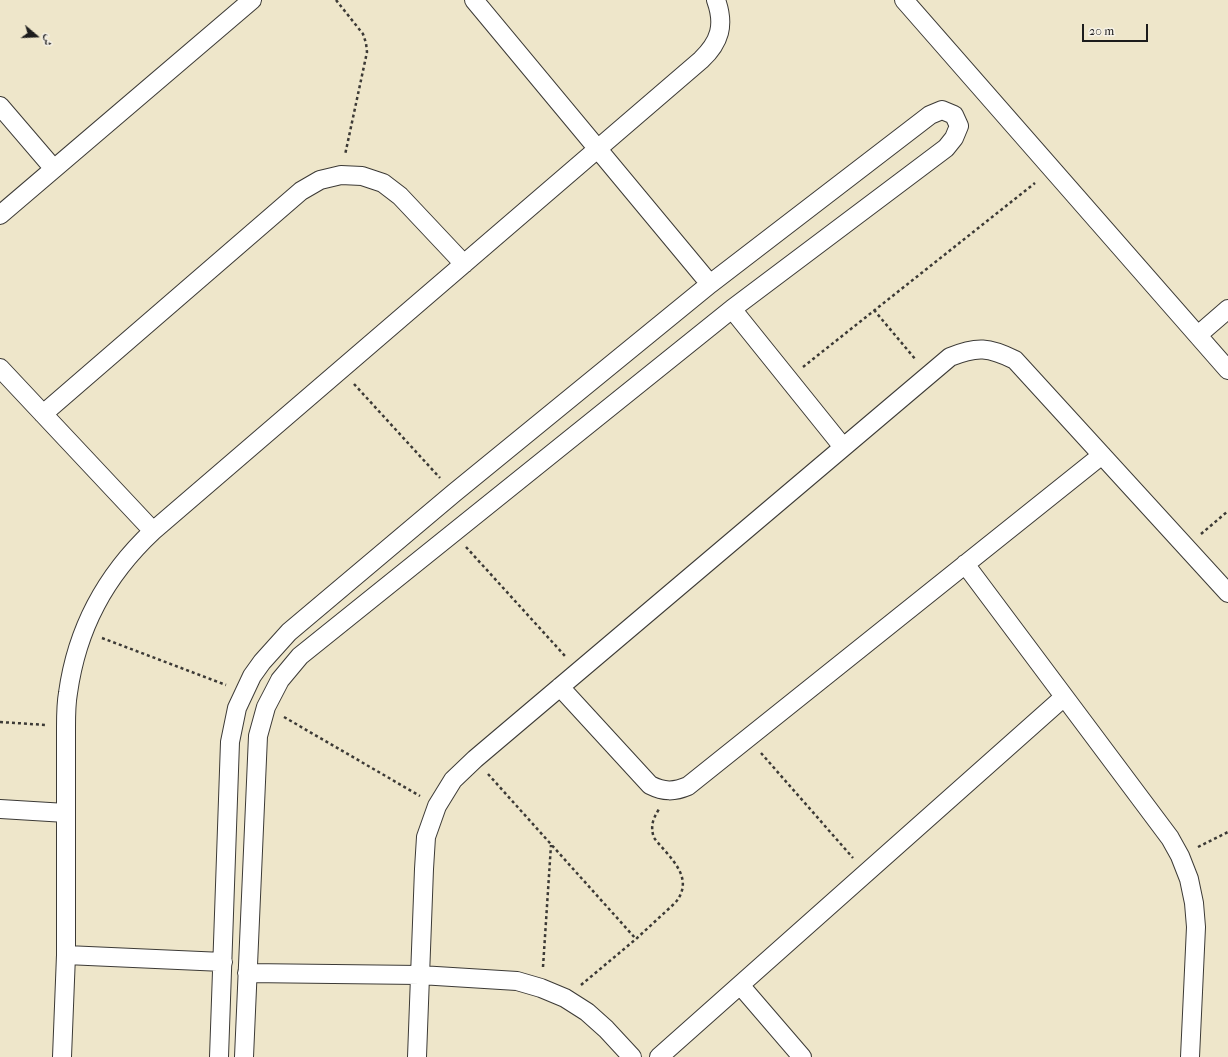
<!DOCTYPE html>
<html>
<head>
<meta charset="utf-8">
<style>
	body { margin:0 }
	#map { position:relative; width:1228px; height:1057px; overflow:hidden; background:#eee6ca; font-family:"IM FELL French Canon",Amiri,serif }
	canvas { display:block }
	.north { position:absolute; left:16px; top:16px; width:40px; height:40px; -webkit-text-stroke:3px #f7f3e8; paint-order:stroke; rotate:109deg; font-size:11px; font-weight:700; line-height:16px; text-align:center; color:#1c1c1c }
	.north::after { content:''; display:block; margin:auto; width:14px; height:18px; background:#1c1c1c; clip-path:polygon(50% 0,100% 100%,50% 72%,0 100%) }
	.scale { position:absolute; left:1082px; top:24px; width:66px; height:18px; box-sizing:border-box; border:2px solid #1c1c1c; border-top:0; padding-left:5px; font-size:12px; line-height:14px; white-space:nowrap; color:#1c1c1c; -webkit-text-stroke:3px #f7f3e8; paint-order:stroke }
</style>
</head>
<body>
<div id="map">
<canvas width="1228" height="1057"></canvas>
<div class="north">ش</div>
<div class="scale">20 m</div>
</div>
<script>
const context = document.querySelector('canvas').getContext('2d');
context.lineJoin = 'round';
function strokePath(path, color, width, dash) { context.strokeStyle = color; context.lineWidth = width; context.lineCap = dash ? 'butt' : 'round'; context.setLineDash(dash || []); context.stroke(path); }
const path = new Path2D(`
	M336,0L363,34L366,43L367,52L345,155
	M874,310L916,360
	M803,367L1035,183
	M354,384L440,478
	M1201,534L1228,511
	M466,547L565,656
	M102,638L226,685
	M284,717L420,796
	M0,722L46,725
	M761,753L853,858
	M488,774L636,939
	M1198,847L1228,832
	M543,967L551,845
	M581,985L636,939L675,903C696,878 670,858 654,838C650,826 653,819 659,809`);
const street = new Path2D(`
	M474,0L710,284
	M904,0L1228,370
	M0,106L54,169
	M0,215L252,0
	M732,309L843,447
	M1198,335L1228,309
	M0,368L153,531
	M43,414L301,191L320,180L341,175L362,176L383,183L400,196L464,264
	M965,564L1170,838L1180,856L1189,879L1194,903L1196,927L1190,1057
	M560,687L650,785C664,792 674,792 688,786L1102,455
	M0,809L66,813
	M66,955L223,962
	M247,973L420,975L517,981L541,988L565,998L587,1012L606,1029L632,1057
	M740,985L802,1057
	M62,1057L66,955V727C66,716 66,704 68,693C77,628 105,576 153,531L701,60C720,42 725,25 716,0
	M219,1057L230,742L237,708L252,676L262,662L289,632L454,493L710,284L930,115L942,110L954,115L959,126L954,138L946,148L732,309L300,656L280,680L266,707L258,736L244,1057
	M417,1057L424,869L426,837L437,806L453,780L475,759L950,357C977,346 989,347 1015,360L1228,593
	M659,1057L1064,697`);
strokePath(street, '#3c3a36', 20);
strokePath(path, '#3c3a36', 2.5, [3, 3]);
strokePath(street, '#fff', 18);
</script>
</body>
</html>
